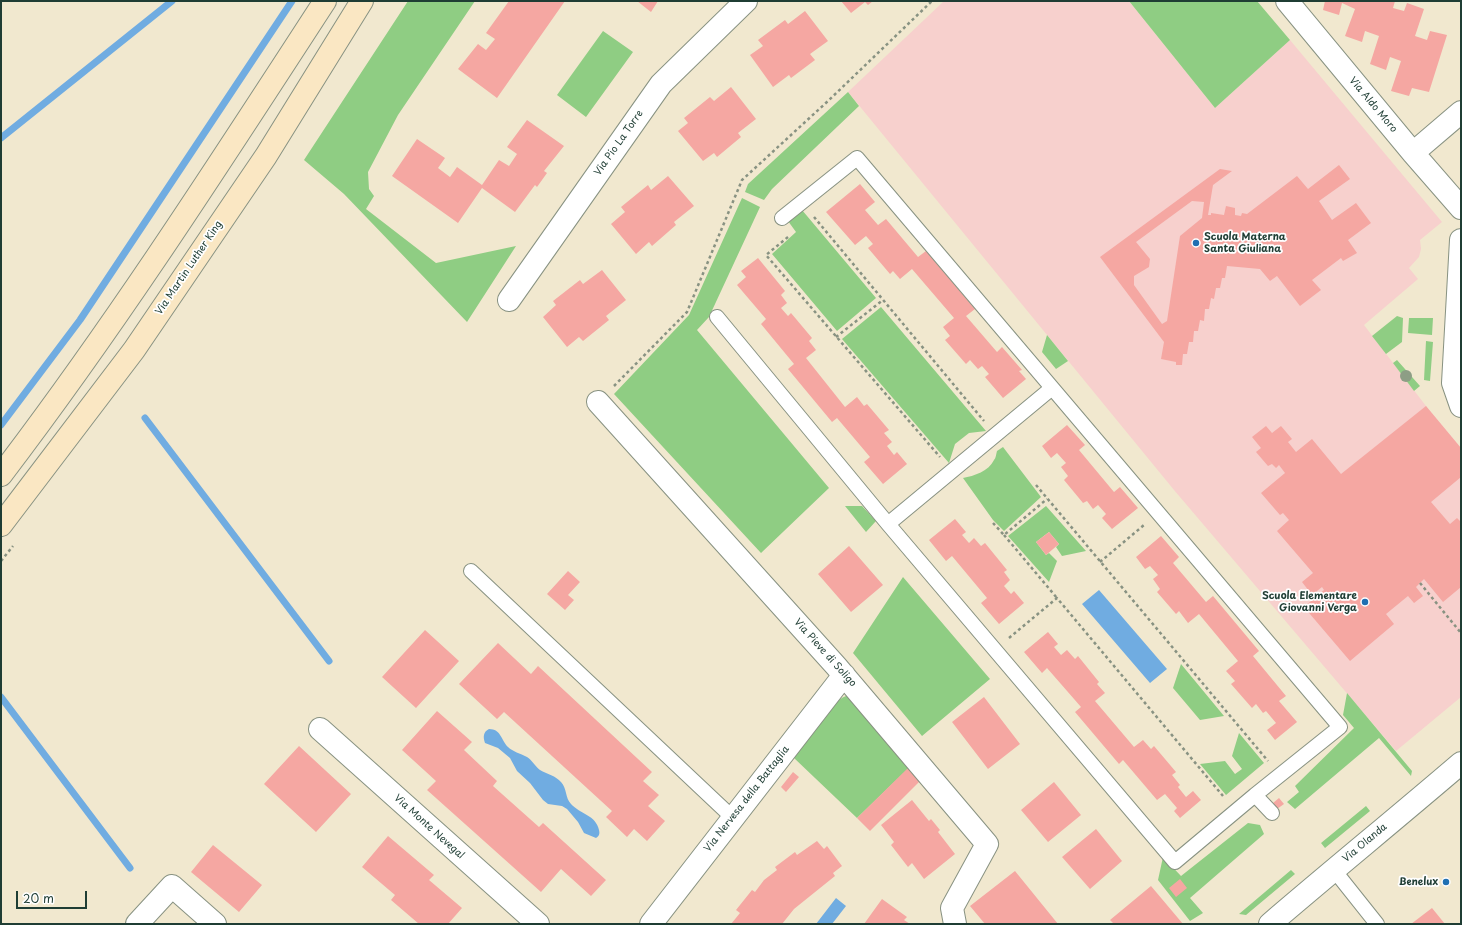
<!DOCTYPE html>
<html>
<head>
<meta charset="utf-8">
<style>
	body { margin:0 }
	#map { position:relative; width:1462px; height:925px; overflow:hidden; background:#f1e8cf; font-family:"Playpen Sans",sans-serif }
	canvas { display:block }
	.frame { position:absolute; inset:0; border:2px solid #1f3d34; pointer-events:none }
	.scale { position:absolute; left:16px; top:891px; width:71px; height:18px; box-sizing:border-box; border:2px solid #1f3d34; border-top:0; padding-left:5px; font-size:12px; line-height:14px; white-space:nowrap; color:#1f3d34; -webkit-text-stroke:3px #fff; paint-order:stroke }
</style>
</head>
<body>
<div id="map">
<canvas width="1462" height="925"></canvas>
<div class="frame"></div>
<div class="scale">20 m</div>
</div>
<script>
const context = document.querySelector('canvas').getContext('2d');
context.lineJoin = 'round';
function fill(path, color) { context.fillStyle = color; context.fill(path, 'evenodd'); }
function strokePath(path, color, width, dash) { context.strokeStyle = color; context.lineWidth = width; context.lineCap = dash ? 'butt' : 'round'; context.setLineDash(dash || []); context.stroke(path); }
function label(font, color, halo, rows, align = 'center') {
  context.font = font + ' "Playpen Sans",sans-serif'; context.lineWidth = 3.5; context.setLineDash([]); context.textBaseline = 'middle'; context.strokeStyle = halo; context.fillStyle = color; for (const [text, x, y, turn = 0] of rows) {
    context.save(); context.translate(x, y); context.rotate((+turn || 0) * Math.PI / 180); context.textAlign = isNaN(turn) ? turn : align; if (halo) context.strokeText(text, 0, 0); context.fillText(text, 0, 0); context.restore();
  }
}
const built = new Path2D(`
	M944,1H1129L1215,108L1290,40L1442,222L1420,240L1421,249L1419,257L1409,268L1418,279L1364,325L1426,406L1461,448V697L1396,751L1174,490L848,92Z`);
const green = new Path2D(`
	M408,1H475L398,115L368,172L369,189L374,196L366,209L436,263L516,246L467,322L344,194L304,160Z
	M1129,1H1257L1290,40L1215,108Z
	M603,31L633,52L586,117L557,95Z
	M848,92L859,106L772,189L764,200L745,192L748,184Z
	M742,198L760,207L709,317L697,330L829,488L761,553L614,394L689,315Z
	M802,210L876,298L837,331L772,254L796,232L788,221Z
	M881,307L986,431L969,433L955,444L949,463L842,339Z
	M1397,316L1403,318L1402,342L1386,354L1372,336Z
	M1409,318H1433L1432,335L1408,333Z
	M1047,335L1068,361L1056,369L1042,352Z
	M1426,341L1433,342L1430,381L1424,380Z
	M1397,360L1420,386L1414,391L1393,363Z
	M1003,447L1041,497L1004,531L993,520L963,478C974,476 989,471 994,460C996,458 996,454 997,451Z
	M845,506H862L876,521L866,532Z
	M1046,506L1086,551L1062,556L1056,547L1059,544L1049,532L1036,542L1046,555L1049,553L1057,561L1049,582L1008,536Z
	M903,577L990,679L922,736L853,653Z
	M1181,664L1224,716L1200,720L1173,688Z
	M1347,693L1412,771L1411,776L1379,738L1295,809L1287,802L1299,792L1295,786L1354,728L1343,715Z
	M846,696L853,698L911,766L857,818L794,758C806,742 829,702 846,696Z
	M1239,733L1264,763L1226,795L1200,764L1225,761L1235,774L1242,769L1232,756Z
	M1366,806L1370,811L1325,848L1321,843Z
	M1248,823L1260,825L1264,834L1190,898L1203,913L1190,921L1158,880L1163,857L1181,876Z
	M1291,870L1295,874L1246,915L1239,914Z`);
const water = new Path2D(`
	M1099,590L1167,669L1150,683L1082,604Z
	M489,729C501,729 501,740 508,747C513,752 520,753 527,757C532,760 535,766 540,770C547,774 556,776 561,782C567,788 565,798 571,804C580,814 596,815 599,830C600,834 599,836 596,838L584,833L578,822L567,809L562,806L548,804L543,800L530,783L517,771L510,758L498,748L485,743C483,737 483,732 489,729Z
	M836,898L846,906L832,924H816Z`);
const stream = new Path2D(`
	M1,138L172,1
	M145,418L329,661
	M1,425L80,320L292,1
	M1,697L130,868`);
const building = new Path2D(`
	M509,1H565L497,98L458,69L478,44L486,50L495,39L486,33Z
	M637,1H658L651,12Z
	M841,1H873L868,5L865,2L851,13Z
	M1325,1H1395L1393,8L1404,11L1407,3L1424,9L1415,36L1427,40L1430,31L1447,35L1429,92L1412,88L1409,96L1391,91L1401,61L1390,57L1386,70L1370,64L1379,36L1365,31L1362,42L1345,36L1355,9L1342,3L1339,15L1323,10Z
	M805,11L828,41L810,54L815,60L791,78L789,75L773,87L750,55L763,46L758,40L785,20L788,24Z
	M731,87L756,119L738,133L741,137L717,157L714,153L703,161L678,131L688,123L684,118L710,97L714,101Z
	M527,120L564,146L544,171L547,173L537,187L535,185L515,212L482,188L458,223L392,176L417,139L445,158L438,168L450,177L457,167L482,185L499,160L509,166L517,154L507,147Z
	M1339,165L1350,179L1319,201L1332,220L1356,203L1371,223L1348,240L1357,253L1343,261L1341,258L1312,280L1321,290L1300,306L1277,276L1270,281L1260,269L1227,266L1225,278H1222L1220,288H1216L1214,299L1211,298L1209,309H1205L1204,321L1200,320L1198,331H1194L1193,342H1189L1187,354H1183L1182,365H1176V362L1161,359L1164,342L1100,257L1220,169L1232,171L1213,185L1208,215H1211V213L1224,215L1226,206L1235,208V215L1241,216L1242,213L1247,214L1297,176L1308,189ZM1192,201L1204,202L1202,218L1180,236L1167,321L1162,324L1134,285V276L1149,267L1150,259L1136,242Z
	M668,176L694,206L674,222L676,225L652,246L649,242L636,254L611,224L625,212L621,207L648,185L651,190Z
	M860,184L875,202L865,210L878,225L886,219L918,257L926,251L975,309L966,316L997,352L1002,347L1022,370L1019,371L1026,379L1003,398L985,377L989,374L982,366L978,369L970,360L966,364L945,340L950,336L943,327L954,318L912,269L900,279L893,271L890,274L868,248L873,244L866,236L855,245L826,212Z
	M758,258L785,291L781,295L787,303L781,308L788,316L791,313L812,338L809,341L816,350L806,358L845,407L857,397L864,406L867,404L889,430L884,433L892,442L887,446L894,455L897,452L907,464L883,484L864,462L870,457L837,418L832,422L788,369L794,364L761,324L766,319L737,285L746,277L741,271Z
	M602,270L626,300L606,316L609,320L583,341L579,337L567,347L543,317L556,305L553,301L580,280L583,284Z
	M1426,406L1461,448V477L1431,502L1450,524L1457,518L1461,522V587L1443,602L1424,579L1416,587L1423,596L1414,603L1408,596L1386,614L1394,624L1350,661L1304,607L1324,590L1322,587L1312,595L1302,582L1313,573L1277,531L1289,520L1283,513L1280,515L1261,493L1285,473L1279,465L1276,468L1272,464L1268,466L1256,452L1261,448L1252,437L1266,426L1272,433L1281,426L1292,439L1288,442L1296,452L1312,439L1341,474Z
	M1067,425L1085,445L1079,450L1114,492L1120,487L1138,508L1112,529L1102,518L1106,514L1098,505L1093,509L1087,501L1083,503L1064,480L1068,476L1061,467L1066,463L1057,453L1051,458L1042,446Z
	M955,519L966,532L962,535L969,543L974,538L981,546L985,543L1007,570L1004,572L1010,580L1004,586L1011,594L1014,591L1024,603L999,624L981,603L987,598L952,556L946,561L929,540Z
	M1049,532L1059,544L1046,555L1036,542Z
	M1161,536L1179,557L1173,563L1206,602L1213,596L1259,651L1253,656L1286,696L1279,701L1297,722L1275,740L1267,730L1276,723L1266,711L1263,713L1256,704L1252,708L1231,684L1235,681L1226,671L1238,661L1199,614L1188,623L1179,611L1176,614L1157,592L1160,589L1153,579L1158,575L1150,566L1145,569L1136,557Z
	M849,546L883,585L851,612L818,574Z
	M568,571L580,582L568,595L574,600L565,610L547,594Z
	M425,630L459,661L416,708L382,677Z
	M1048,632L1058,644L1054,647L1061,655L1067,650L1075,659L1078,656L1099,682L1097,684L1105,693L1095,701L1134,747L1143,740L1151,749L1154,746L1176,772L1172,775L1180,785L1178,787L1186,797L1193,791L1201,800L1180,818L1174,811L1177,808L1165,794L1157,800L1123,760L1119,764L1075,712L1081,707L1047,668L1042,673L1024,652Z
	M498,643L531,674L538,666L652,772L643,781L659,795L648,806L665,821L647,841L634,829L627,837L606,817L612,811L504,712L497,719L459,684Z
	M984,697L1020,744L988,769L952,722Z
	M437,711L472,742L464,750L497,781L493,786L539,827L543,823L606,880L591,896L561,869L541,892L427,790L436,781L402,750Z
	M299,746L351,794L316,832L264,784Z
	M908,768L920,781L870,831L857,818Z
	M793,772L799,777L786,792L781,787Z
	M1054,782L1081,815L1048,842L1021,810Z
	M1279,798L1284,804L1277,809L1273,803Z
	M912,800L929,821L931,819L940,830L938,832L955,854L924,879L912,863L908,867L891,845L894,842L881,825Z
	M1096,829L1122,861L1090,889L1062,857Z
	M388,836L434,875L429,880L462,908L448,924H419L391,900L395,895L362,867Z
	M817,841L824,849L827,846L842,866L833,873L835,876L794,909L782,924H731L740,913L736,910L752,890L755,892L764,880L777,870L775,867L795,852L797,855Z
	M213,845L262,885L239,912L191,872Z
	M1015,871L1058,924H985L970,906Z
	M1180,879L1187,888L1176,897L1169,888Z
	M1151,886L1183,924H1114L1110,920Z
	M882,899L907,917L904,920L910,924H864Z
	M1432,908L1445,924H1411Z`);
const path = new Path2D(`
	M814,217L984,421
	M788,237L766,255L940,457
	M836,337L883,300
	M614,386L687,312L742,180L828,101L932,1
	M1036,485L1268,761
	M993,523L1004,535L1047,499
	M1004,535L1057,598
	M1,561L13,546
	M1100,562L1144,525
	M1420,583L1461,633
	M1009,638L1057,598L1223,796`);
const service = new Path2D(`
	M717,317L888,524L1175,862L1255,795L1340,727L857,158L782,218
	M888,524L1052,388
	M471,571L733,818
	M1255,795L1272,813
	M1334,870L1377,924`);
const minor = new Path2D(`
	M1287,1L1413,153L1461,208
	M1413,153L1461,112
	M1461,240L1453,383L1461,406
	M509,300L661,84L746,1
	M598,402L836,666L987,844L952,908L955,924
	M320,729L538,924
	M137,924L172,886L215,924
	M651,924L844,675
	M1270,924C1333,870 1398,817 1461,763`);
const secondary = new Path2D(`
	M1,475C117,323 221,161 325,1
	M1,525L134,350L266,156L362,1`);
const trees = [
	[1406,376]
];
const markers = [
	[1196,243,4,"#1f6fb2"],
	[1365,602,4,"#1f6fb2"],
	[1446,882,4,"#1f6fb2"]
];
const streetNames = [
	["Via Aldo Moro",1373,105,50],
	["Via Pio La Torre",619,143,-55],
	["Via Martin Luther King",189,268,-56],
	["Via Pieve di Soligo",825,653,48],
	["Via Nervesa della Battaglia",747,799,-52],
	["Via Monte Nevegal",429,827,42],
	["Via Olanda",1365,843,-40]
];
const poiNames = [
	["Scuola Materna",1204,237,"left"],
	["Santa Giuliana",1204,249,"left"],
	["Scuola Elementare",1357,596],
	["Giovanni Verga",1357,608],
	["Benelux",1438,882]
];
fill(built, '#f7d0cd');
fill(green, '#8fcd83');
fill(water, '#70ace1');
strokePath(stream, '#70ace1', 7);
fill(building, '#f5a7a2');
strokePath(service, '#889282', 16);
strokePath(minor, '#889282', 24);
strokePath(secondary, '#889282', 24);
strokePath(path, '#889282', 2.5, [3, 3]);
strokePath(service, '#fff', 14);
strokePath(minor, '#fff', 22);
strokePath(secondary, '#fae7c3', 22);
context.fillStyle = '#8d9e85';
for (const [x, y] of trees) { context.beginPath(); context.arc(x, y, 6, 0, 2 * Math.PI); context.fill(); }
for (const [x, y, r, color] of markers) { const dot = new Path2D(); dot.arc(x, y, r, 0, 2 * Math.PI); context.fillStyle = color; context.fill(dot); strokePath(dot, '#fff', 1.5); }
label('10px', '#1f3d34', '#fff', streetNames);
label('bold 10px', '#1f3d34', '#fff', poiNames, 'right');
</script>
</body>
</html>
